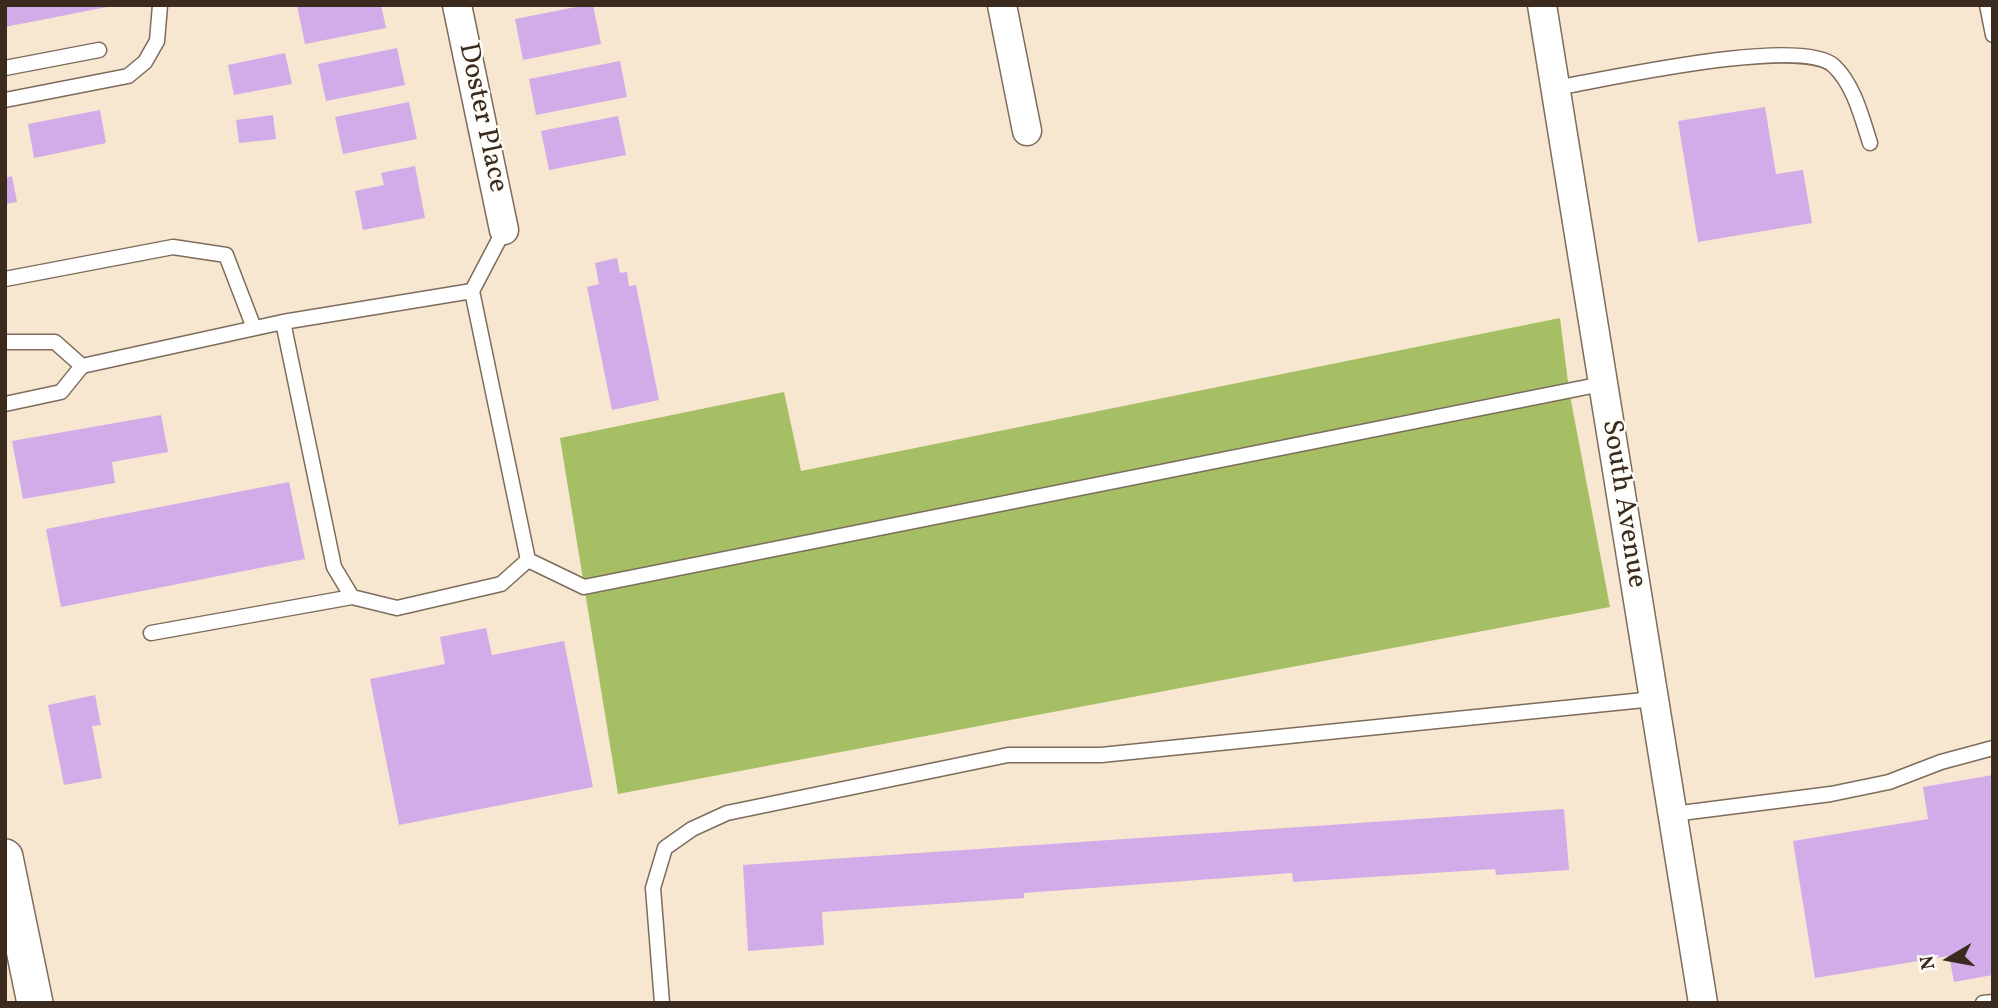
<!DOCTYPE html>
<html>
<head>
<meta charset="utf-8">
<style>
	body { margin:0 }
	#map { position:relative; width:1998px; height:1008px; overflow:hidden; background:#f7e6d0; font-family:Vollkorn,serif }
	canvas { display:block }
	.frame { position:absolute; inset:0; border:7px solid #3b2a1e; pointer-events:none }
	.north { position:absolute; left:1914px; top:924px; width:70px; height:70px; -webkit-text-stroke:5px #fdfcf7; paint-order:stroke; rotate:260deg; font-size:19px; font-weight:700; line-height:28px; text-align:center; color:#3b2a1e }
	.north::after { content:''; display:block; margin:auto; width:24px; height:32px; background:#3b2a1e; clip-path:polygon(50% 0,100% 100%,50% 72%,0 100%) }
</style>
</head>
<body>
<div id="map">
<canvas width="1998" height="1008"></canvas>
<div class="frame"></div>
<div class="north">N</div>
</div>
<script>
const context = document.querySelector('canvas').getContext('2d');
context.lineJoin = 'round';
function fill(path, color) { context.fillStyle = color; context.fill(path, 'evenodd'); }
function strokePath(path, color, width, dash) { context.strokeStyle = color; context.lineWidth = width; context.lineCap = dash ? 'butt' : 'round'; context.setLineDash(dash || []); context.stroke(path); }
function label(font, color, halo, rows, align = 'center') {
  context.font = font + ' Vollkorn,serif'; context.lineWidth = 5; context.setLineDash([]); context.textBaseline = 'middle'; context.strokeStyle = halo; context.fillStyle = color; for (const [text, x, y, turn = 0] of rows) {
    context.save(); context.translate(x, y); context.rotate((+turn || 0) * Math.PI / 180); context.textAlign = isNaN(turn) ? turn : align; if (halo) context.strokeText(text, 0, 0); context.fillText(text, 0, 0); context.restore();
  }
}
const green = new Path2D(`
	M1560,318L1569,390L1610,607L618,794L560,438L784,392L801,471Z`);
const building = new Path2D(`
	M5,5H107V7L5,27Z
	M297,5H381L386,28L305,44Z
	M586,5H593L601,44L523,60L515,19Z
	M397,48L405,85L326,101L318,64Z
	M285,53L292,84L234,95L228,65Z
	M620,61L627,97L536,115L529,79Z
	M409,102L417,139L343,154L335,117Z
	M1765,107L1776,174L1803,170L1812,223L1698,242L1678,121Z
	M100,110L106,143L34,158L28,124Z
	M273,115L276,139L239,143L236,120Z
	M618,116L626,155L549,170L541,131Z
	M415,166L425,218L363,230L355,191L384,185L381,173Z
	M12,176L17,202L5,204V178Z
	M617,258L620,273L627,272L629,286L636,285L659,400L612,410L587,287L599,284L595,263Z
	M161,415L168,452L112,462L115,483L23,499L12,441Z
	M289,482L305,559L61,607L46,529Z
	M486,628L492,655L564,641L593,787L399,825L370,679L445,664L440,637Z
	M95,695L101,725L92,726L102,778L64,785L48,705Z
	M1993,775V975L1954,982L1949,956L1815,978L1793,841L1928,819L1923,787Z
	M1564,809L1569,870L1496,875L1495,869L1293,882L1292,873L1024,893V898L822,912L824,945L748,951L743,865Z`);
const service = new Path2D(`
	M1987,5L1993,35
	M5,68L99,50
	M1555,88C1603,80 1802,35 1834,66C1854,85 1862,118 1870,143
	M5,100L128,76L145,62L157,41L160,5
	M5,279L173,247L226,255L254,328
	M472,291L504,230
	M283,322L334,567L352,597
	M5,342H55L82,366
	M5,404L61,392L82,366L283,322L472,291L528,560L501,584L397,608L352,597L151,633
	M528,560L584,587L1602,384
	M1673,814L1831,794L1889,782L1941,762L1993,748
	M662,1003L653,888L665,848L692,829L727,813L1008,755H1101L1654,699
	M1983,1003L1993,1002`);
const minor = new Path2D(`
	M457,5L504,230
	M1002,5L1027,131
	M1542,5L1703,1003`);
const tertiary = new Path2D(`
	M5,857L35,1003`);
const streetNames = [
	["Doster Place",481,118,78],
	["South Avenue",1622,504,81]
];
fill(green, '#a6bf65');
fill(building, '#d2ace9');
strokePath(service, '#7d6c5c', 17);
strokePath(minor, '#7d6c5c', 31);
strokePath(tertiary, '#7d6c5c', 38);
strokePath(service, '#fff', 14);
strokePath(minor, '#fff', 28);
strokePath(tertiary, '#fff', 35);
label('28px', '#3b2a1e', '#fdfcf7', streetNames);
</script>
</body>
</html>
